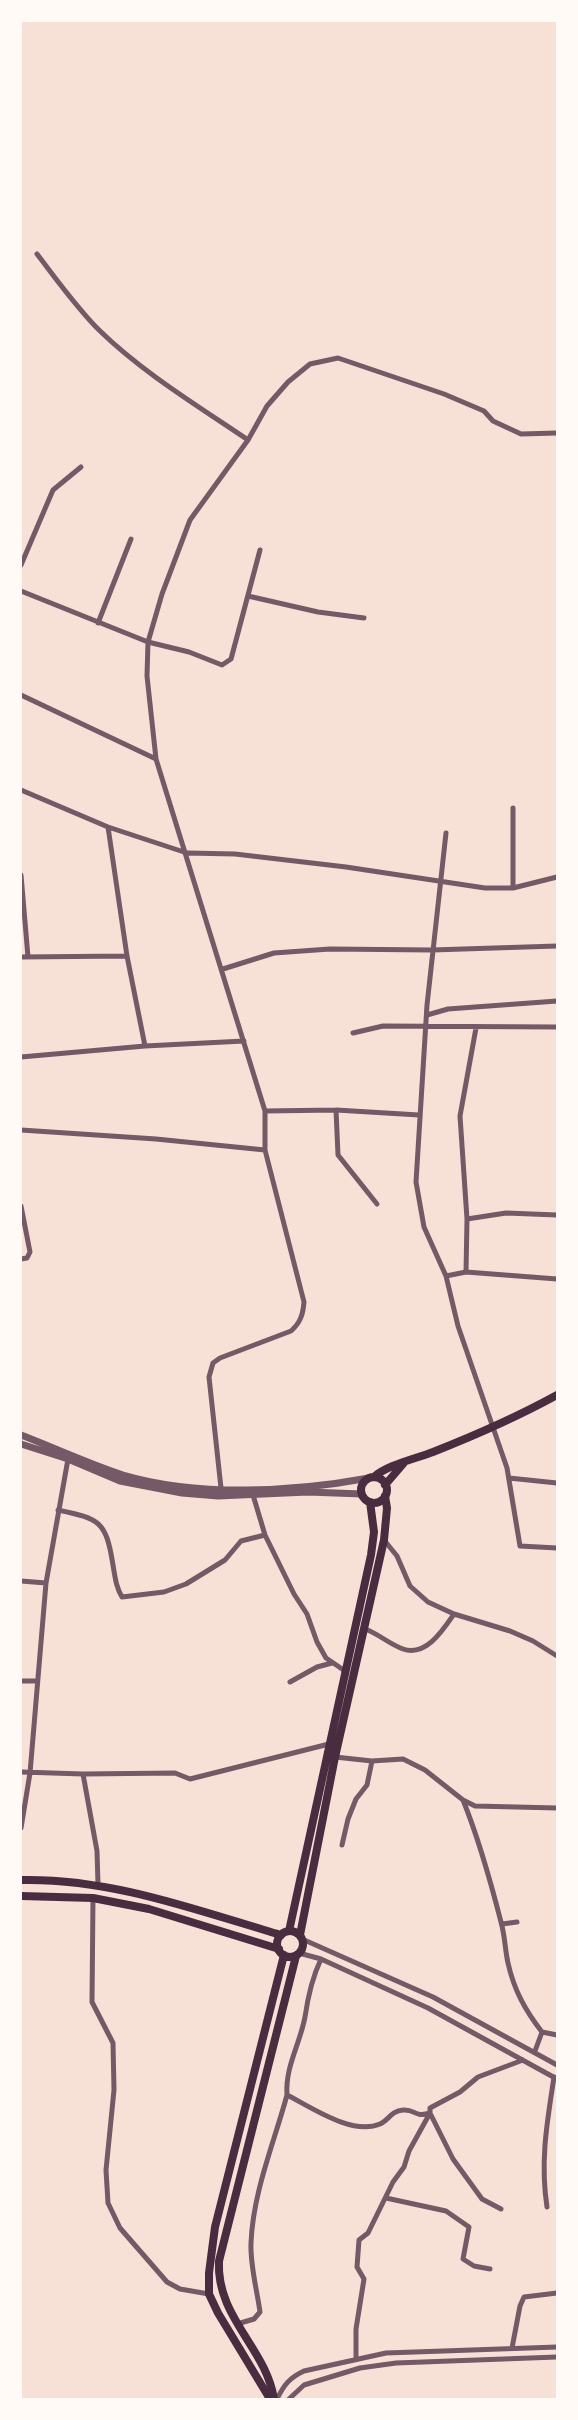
<!DOCTYPE html>
<html>
<head>
<meta charset="utf-8">
<style>
	body { margin:0 }
	#map { position:relative; width:578px; height:2420px; overflow:hidden; background:#f7e1d7; font-family:"Sofia Sans Condensed",sans-serif }
	canvas { display:block }
	.frame { position:absolute; inset:0; border:22px solid #fffaf5; pointer-events:none }
</style>
</head>
<body>
<div id="map">
<canvas width="578" height="2420"></canvas>
<div class="frame"></div>
</div>
<script>
const context = document.querySelector('canvas').getContext('2d');
context.lineJoin = 'round';
function strokePath(path, color, width, dash) { context.strokeStyle = color; context.lineWidth = width; context.lineCap = dash ? 'butt' : 'round'; context.setLineDash(dash || []); context.stroke(path); }
const minor = new Path2D(`
	M37,254C57,280 76,307 99,330C143,373 198,406 248,440
	M21,565L53,490L81,467
	M21,591L148,642L189,652L222,665L231,659L260,550
	M248,596L318,612L364,618
	M98,623L131,539
	M21,695L156,759
	M21,790L108,827L187,853L235,854L346,867L485,888H513L557,877
	M108,827L127,956L145,1046
	M446,833L427,1005L416,1182L424,1227L446,1276L458,1326L507,1468L520,1546L557,1548
	M21,875L28,957
	M513,888V808
	M21,957L127,956
	M223,969L274,953L330,949L432,950L557,946
	M427,1015L448,1009L557,1001
	M353,1033L383,1026L557,1027
	M21,1057L145,1046L244,1041
	M336,1110L338,1155L377,1204
	M265,1111L336,1110L419,1115
	M21,1130L156,1139L265,1150
	M21,1206L30,1252L27,1258L21,1259
	M467,1219L506,1213L557,1215
	M466,1272L467,1219L460,1116L476,1028
	M446,1276L466,1272L557,1279
	M509,1478L557,1483
	M221,1488L209,1377L213,1363L220,1358L291,1331C300,1323 303,1315 304,1302L265,1150V1111L156,759L147,676L148,642L162,594L190,520L248,440L267,406L288,382L310,364L338,358L444,394L484,411L493,421L521,434L557,433
	M253,1495L265,1535L294,1594L307,1614L317,1642L326,1658L345,1671
	M58,1510C100,1519 106,1521 113,1565C115,1577 116,1587 122,1597L164,1592L186,1584L225,1560L241,1541L265,1535
	M384,1540L397,1556L410,1586L428,1602L454,1614L510,1631L533,1641L557,1656
	M21,1581L46,1583
	M365,1629C379,1634 389,1644 403,1649C426,1657 443,1630 454,1614
	M21,1681H37
	M290,1682L317,1667L332,1663
	M335,1757L372,1761L403,1759L425,1770L463,1800L475,1806L557,1808
	M21,1772L83,1774L175,1773L190,1779L329,1744
	M83,1774L97,1851L98,1884
	M463,1800C478,1837 491,1883 501,1922C505,1936 505,1950 508,1963C514,1990 525,2010 542,2032L535,2051
	M21,1828L30,1773L46,1583L68,1459
	M342,1845L348,1819L356,1799L367,1785L372,1761
	M93,1898L92,2002L113,2043L114,2090L106,2170L108,2203L120,2228L167,2282L180,2289L209,2294
	M502,1924L517,1922
	M302,1939L433,1997L557,2065
	M299,1953L321,1959L428,2008L557,2079
	M542,2032L557,2035
	M287,2095C311,2107 352,2136 380,2124C389,2120 391,2111 403,2110C416,2109 414,2118 430,2113
	M430,2113L453,2159L482,2199L501,2209
	M386,2198L446,2211L469,2227L463,2259L474,2266L490,2269
	M547,2207C540,2161 547,2123 554,2077
	M237,2324L254,2319L260,2312C257,2290 250,2265 251,2243C253,2192 274,2143 287,2095C285,2067 300,2044 305,2017C308,1996 312,1978 321,1959
	M512,2348L520,2306L524,2297L557,2293
	M356,2359V2329L364,2279L357,2267L359,2240L368,2233L393,2182L404,2167L409,2151L430,2113V2108L460,2092L478,2077L523,2060
	M277,2399C284,2385 289,2378 304,2371L386,2353L557,2347
	M289,2399L304,2385L360,2368L396,2363L557,2357`);
const tertiary = new Path2D(`
	M21,1435C55,1448 89,1464 123,1475C198,1497 293,1492 369,1478
	M21,1444L68,1459L120,1481L182,1493L218,1496L308,1492L362,1494`);
const secondary = new Path2D(`
	M374,1477C387,1465 415,1459 433,1452C476,1435 517,1417 557,1395
	M361 1490a13 13 0 1 1 26 0a13 13 0 1 1-26 0Z
	M385,1485L403,1464
	M21,1880C111,1878 196,1910 281,1935
	M21,1896L93,1898L149,1909L279,1949
	M289,1931L371,1555L374,1532L370,1502
	M277 1944a13 13 0 1 1 26 0a13 13 0 1 1-26 0Z
	M300,1935L335,1757L384,1540L387,1508L385,1496
	M270,2399L218,2313L209,2294V2273L215,2227L284,1955
	M274,2399C266,2348 216,2317 219,2261L296,1956`);
strokePath(minor, '#755966', 5);
strokePath(tertiary, '#755966', 7);
strokePath(secondary, '#4a2c40', 8);
</script>
</body>
</html>
